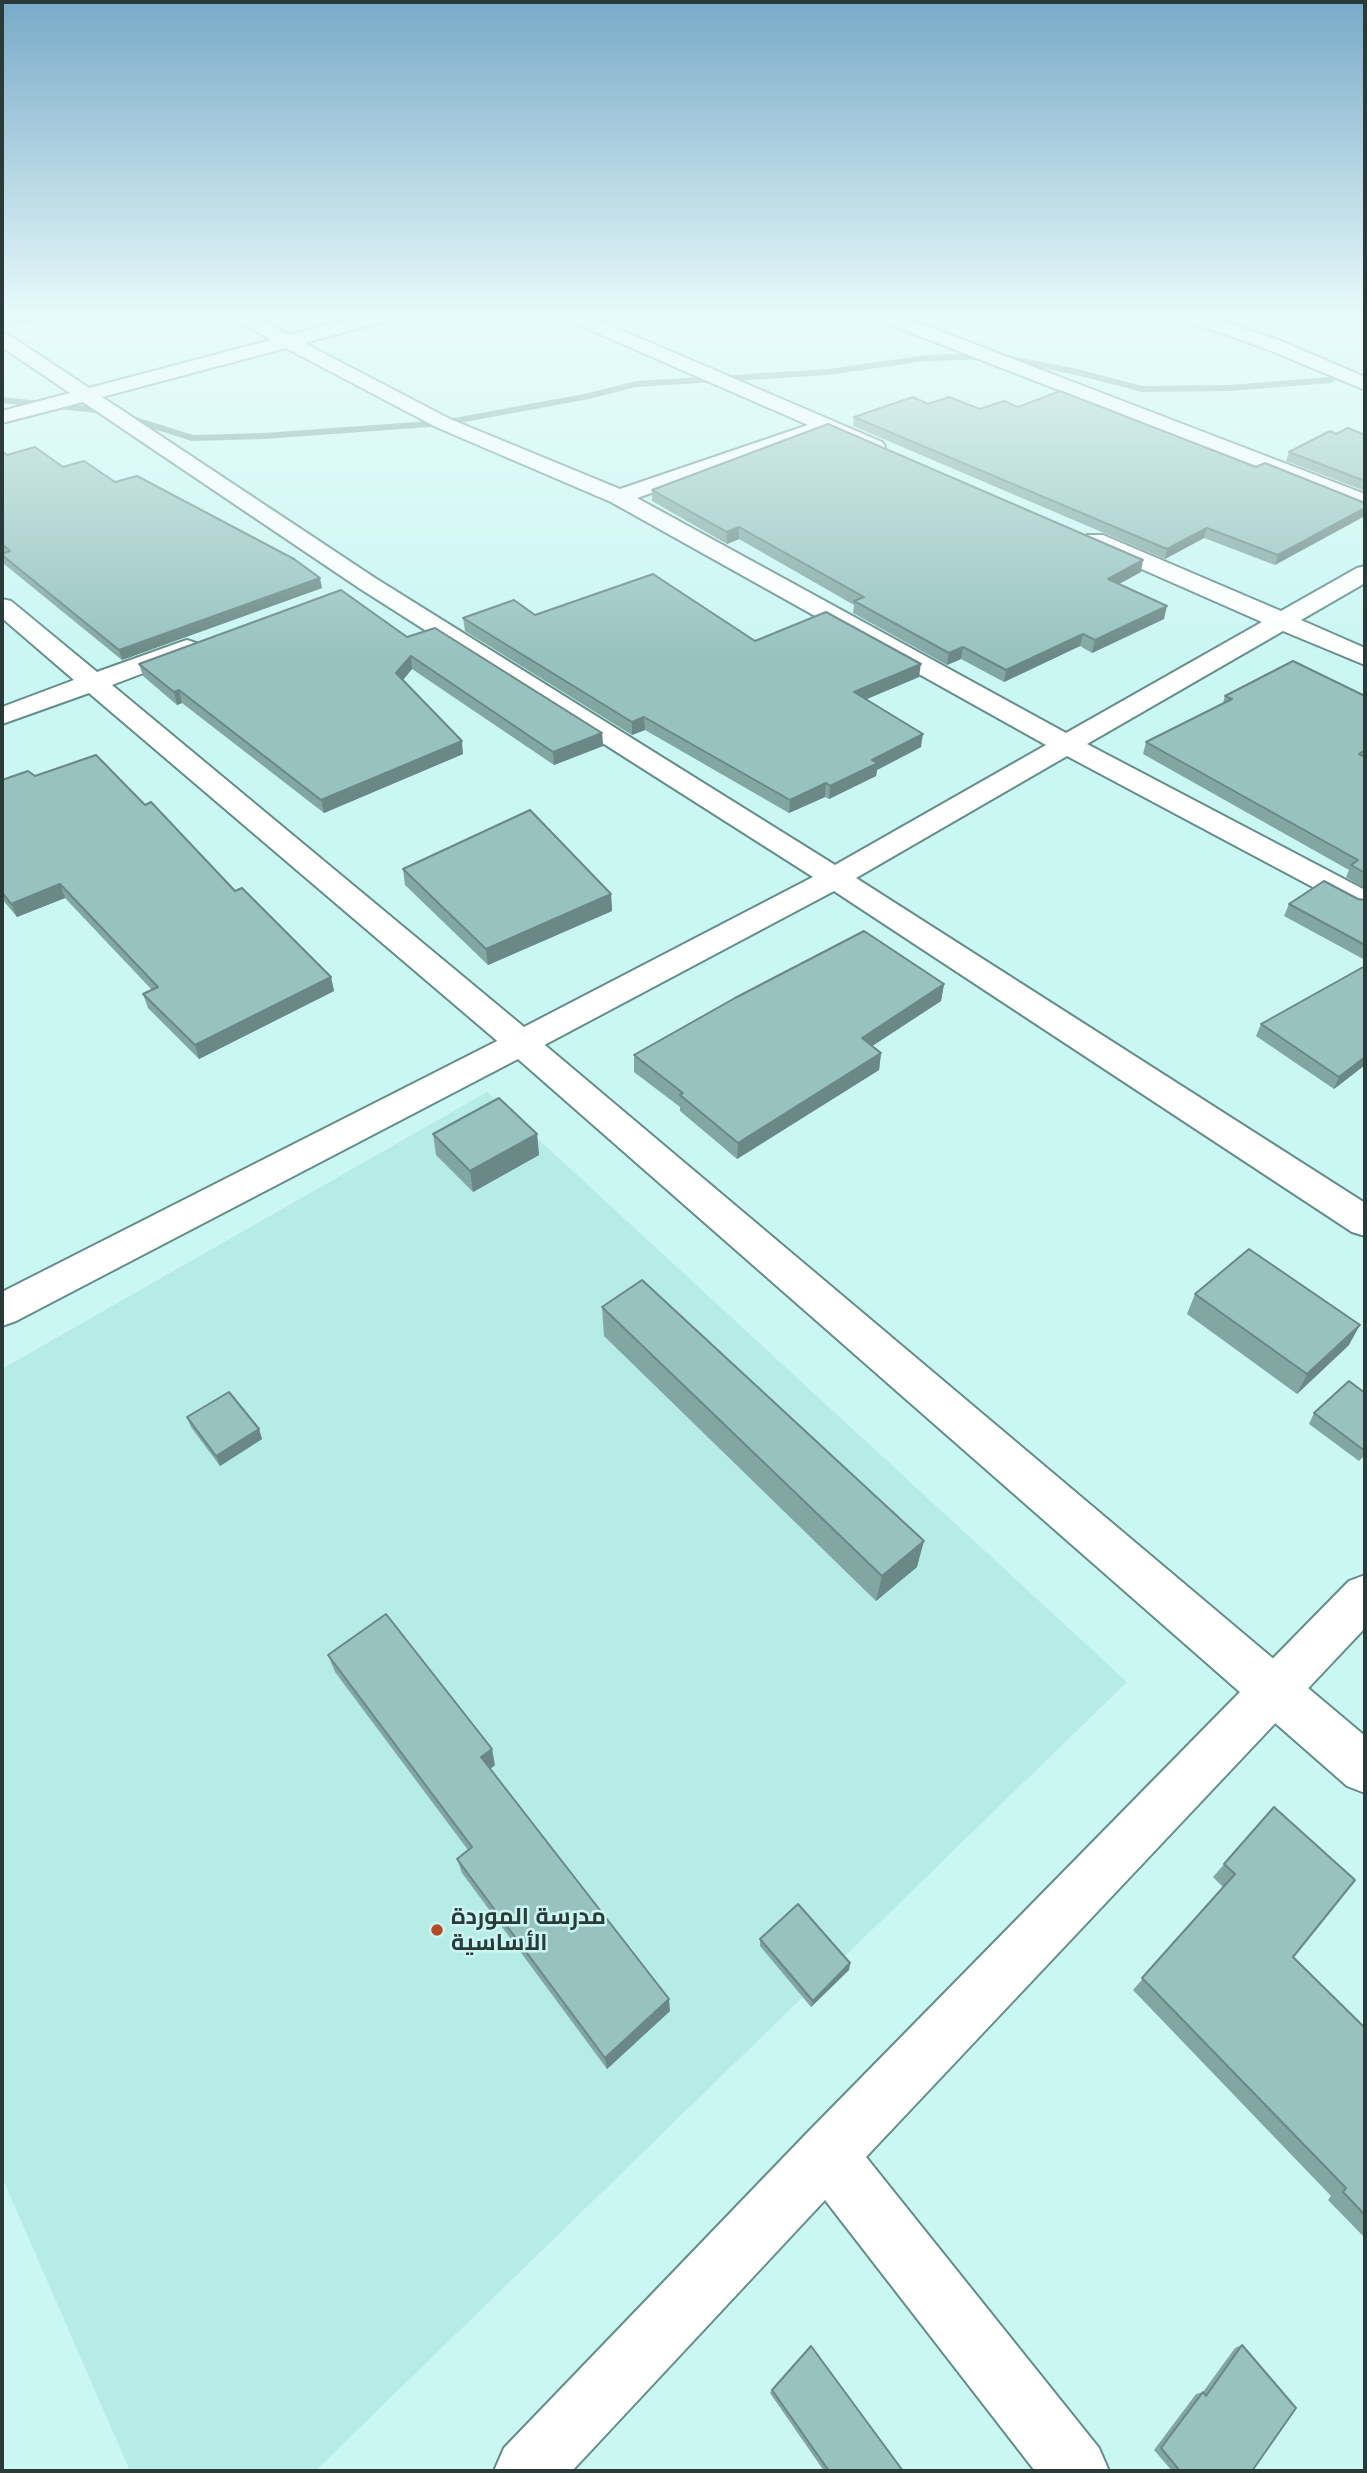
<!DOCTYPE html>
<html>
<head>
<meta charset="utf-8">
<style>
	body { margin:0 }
	#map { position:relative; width:1367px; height:2473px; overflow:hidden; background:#cbf7f3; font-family:Montserrat,sans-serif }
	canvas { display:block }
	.frame { position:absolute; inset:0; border:4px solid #293a39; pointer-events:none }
</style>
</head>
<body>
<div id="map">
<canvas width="1367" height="2473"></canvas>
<div class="frame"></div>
</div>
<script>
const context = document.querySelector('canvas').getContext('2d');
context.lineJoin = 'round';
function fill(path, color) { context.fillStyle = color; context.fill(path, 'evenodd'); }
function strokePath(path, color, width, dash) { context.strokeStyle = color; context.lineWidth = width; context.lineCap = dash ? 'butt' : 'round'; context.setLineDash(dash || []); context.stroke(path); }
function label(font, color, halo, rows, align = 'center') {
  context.font = font + ' Montserrat,Cairo,sans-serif'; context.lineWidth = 5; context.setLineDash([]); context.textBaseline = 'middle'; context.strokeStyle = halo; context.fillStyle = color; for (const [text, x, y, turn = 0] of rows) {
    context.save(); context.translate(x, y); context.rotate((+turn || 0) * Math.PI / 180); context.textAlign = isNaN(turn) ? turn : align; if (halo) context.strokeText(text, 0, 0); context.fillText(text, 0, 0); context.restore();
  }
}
const built = new Path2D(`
	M487,1092L1127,1682L315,2471H130L2,2177V1369Z`);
const stream = new Path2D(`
	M996,353L1077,369L1142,386L1229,385L1331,377L1335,380L1331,383L1229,391L1142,392L1076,375L996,359L926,361L828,375L636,387L589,399L443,426L264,439L192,441L106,414L2,403V397L107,408L193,435L264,433L443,420L589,393L636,381L828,369L926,355Z`);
const street = new Path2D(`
	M227,314H250L290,335L370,314H400L397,318L304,343L450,419L620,489L808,425L563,318L560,314H584L882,442L885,446L882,450L875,452L826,432L637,498L1066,733L1262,622L1087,545L1083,540L1087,535H1103L1281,611L1357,568L1365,566V583L1301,620L1365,648V665L1283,631L1087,744L1365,890V911L1354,909L1067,756L856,878L1365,1203V1236L1352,1232L834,891L533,1051L521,1054L509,1051L89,693L2,724V707L74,680L2,618V599L11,601L97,672L178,643L187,640L196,643L200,648L196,653L112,685L524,1027L813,877L359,588L83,402L2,423V411L70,393L2,347V333L9,335L89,388L271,340ZM286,348L436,427L611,502L1046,745L835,865L375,578L102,397Z
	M870,314H896L1365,494V509L873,318Z
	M1175,314H1202L1281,341L1365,377V390L1267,349L1178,318Z
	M1365,1575V1628L866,2157L1099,2448L1109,2471H1035L825,2200L572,2471H494L504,2448L806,2134L1349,1581Z`);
const secondary = new Path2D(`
	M521,1032L533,1035L1365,1736V1793L1347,1786L518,1059L16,1321L2,1326V1292L509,1035Z`);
const wall = new Path2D(`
	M2,314H64L12,326L2,319Z
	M928,404L980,409L1018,407L1256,467L1365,503L1275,565L1204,538L1165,559L853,426L854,417Z
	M1336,434L1365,435V491L1286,461L1289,452Z
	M2,451L7,455L63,467L115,482L322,588L122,660L4,564L2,557V554L4,553L2,551Z
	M652,490L1141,572L1119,584L1164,619L1092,653L1080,646L1004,682L961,659L947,665L853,613L854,605L739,539L727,544L652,501Z
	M535,615L919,677L866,699L921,747L877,770L876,776L829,799L825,797L789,813L645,730L632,735L465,631L463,618Z
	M407,637L602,733L603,746L554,765L412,669L403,680L463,754L324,813L182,703L177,705L143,676L139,664Z
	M1225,696H1365V889L1346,877L1349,870L1143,754L1146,742L1223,703Z
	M35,776L145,805L235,891L331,977L334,991L199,1059L148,1008L143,994L152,990L65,898L17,917L2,899V780Z
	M403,869L611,894L612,911L488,965L405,885Z
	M1358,899L1365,900V960L1284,916L1289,904Z
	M944,984L941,1001L872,1046L881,1053L879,1070L737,1159L680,1111V1107L634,1072V1055Z
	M1261,1024L1365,1065L1334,1089L1256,1036Z
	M433,1134H537L539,1155L473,1192L436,1155Z
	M1195,1294L1349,1345L1297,1394L1187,1314Z
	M602,1307L917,1567L876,1601L604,1336Z
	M1365,1393V1455L1359,1461L1309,1424L1314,1413Z
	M187,1417L259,1429L262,1439L220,1466L191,1427Z
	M328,1655L495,1765L490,1769L670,2011L607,2069L462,1873L457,1859L468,1850L335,1672Z
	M1274,1807L1293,1957L1365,2028V2238L1328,2200L1331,2196L1133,1990L1223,1887L1213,1877Z
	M760,1939L850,1963L849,1970L811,2007L760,1946Z
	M1242,2345L1252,2471H1172L1154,2450L1196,2394L1203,2392L1235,2348Z
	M772,2390L903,2471H824L770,2393Z`);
const shadedWall = new Path2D(`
	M23,314H64L12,326L9,317Z
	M1365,508V516L1275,565L1278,555Z
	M739,527V539L727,544V532Z
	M1207,528L1204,538L1165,559L1167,549Z
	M1143,560L1141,572L1106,591L1108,579Z
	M320,578L322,588L122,660L119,650Z
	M1167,606L1164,619L1092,653L1095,640Z
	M1083,634L1080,646L1004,682L1006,670Z
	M963,647L961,659L947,665L949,653Z
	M411,656L412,669L398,686L396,673Z
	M921,664L919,677L853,705L854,692Z
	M179,690L182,703L177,705L174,692Z
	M644,717L645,730L632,735V722Z
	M602,733L603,746L554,765L553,752Z
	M923,734L921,747L877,770L876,776L829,799L830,786L872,760Z
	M462,741L463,754L324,813L321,800Z
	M826,783L825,797L789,813L790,800Z
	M60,884L65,898L17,917L11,904Z
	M611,894L612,911L488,965L486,949Z
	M331,977L334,991L199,1059L195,1045Z
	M944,984L941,1001L860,1054L862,1038Z
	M881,1053L879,1070L737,1159L738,1143Z
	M1365,1057V1065L1334,1089L1339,1077Z
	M537,1134L539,1155L473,1192L470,1171Z
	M1360,1325L1349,1345L1297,1394L1307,1374Z
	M259,1429L262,1439L220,1466L216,1456Z
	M924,1541L917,1567L876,1601L882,1576Z
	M492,1749L495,1765L485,1773L481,1757Z
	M850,1963L849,1970L811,2007L813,2001Z
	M669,1999L670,2011L607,2069L605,2058Z`);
const building = new Path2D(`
	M4,314H23L9,317Z
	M1060,391L1256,467L1265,463L1365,503V508L1278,555L1207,528L1167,549L854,417L913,397L928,404L949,397L980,409L1004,401L1018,407Z
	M828,424L1143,560L1108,579L1167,606L1095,640L1083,634L1006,670L963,647L949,653L854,601L864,597L739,527L727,532L652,490Z
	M1348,428L1365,435V481L1289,452L1330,431L1336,434Z
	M35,447L63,467L84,461L115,482L137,476L294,559L320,578L119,650L2,555V554L10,551L2,544V451L7,455Z
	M653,574L755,641L826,612L921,664L854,692L923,734L872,760L878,763L830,786L826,783L790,800L644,717L632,722L463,618L514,600L535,615Z
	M341,590L407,637L435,628L602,733L553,752L411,656L396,673L462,741L321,800L179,690L174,692L139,664Z
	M1293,661L1365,696V750L1359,754L1365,757V873L1351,865L1358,860L1146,742L1232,699L1225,696Z
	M96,755L145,805L151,802L235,891L242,888L331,977L195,1045L143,994L158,987L60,884L11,904L2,892V780L28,771L35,776Z
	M530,810L611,894L486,949L403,869Z
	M1324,881L1358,899L1365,900V945L1289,904Z
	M864,931L944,984L862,1038L881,1053L738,1143L680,1095L683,1093L634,1055L735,998Z
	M1365,966V1057L1339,1077L1261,1024Z
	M499,1098L537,1134L470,1171L433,1134Z
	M1249,1249L1360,1325L1307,1374L1195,1294Z
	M642,1280L924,1541L882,1576L602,1307Z
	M1349,1381L1365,1393V1451L1314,1413Z
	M229,1392L259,1429L216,1456L187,1417Z
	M386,1614L492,1749L481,1757L669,1999L605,2058L457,1859L472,1847L328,1655Z
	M1274,1807L1355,1880L1293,1957L1365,2028V2215L1343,2192L1346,2188L1142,1978L1235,1874L1224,1864Z
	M798,1904L850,1963L813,2001L760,1939Z
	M1242,2345L1296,2408L1252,2471H1180L1161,2448L1203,2392L1206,2396Z
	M811,2346L903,2471H829L772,2390Z`);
const markers = [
	[437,1930,7,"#b44d26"]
];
const nearPoinames = [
	["مدرسة الموردة",451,1917],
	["الأساسية",451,1943]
];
fill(built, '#b6ebe6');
fill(stream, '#719c98');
strokePath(street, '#648d8a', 4);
strokePath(secondary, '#648d8a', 4);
fill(street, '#fff');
fill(secondary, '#fff');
fill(wall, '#82a7a3');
fill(shadedWall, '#6a8885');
fill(building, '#97c2be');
strokePath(building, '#6a8885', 2);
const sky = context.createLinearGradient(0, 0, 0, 660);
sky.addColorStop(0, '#78aac8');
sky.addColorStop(0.48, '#e8fbfa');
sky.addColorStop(1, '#e8fbfa00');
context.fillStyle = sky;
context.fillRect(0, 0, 1367, 660);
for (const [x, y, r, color] of markers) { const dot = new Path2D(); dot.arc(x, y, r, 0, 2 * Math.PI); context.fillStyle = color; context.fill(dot); strokePath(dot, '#cbf7f3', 2.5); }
label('bold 23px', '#293a39', '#cbf7f3', nearPoinames, 'left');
</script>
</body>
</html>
